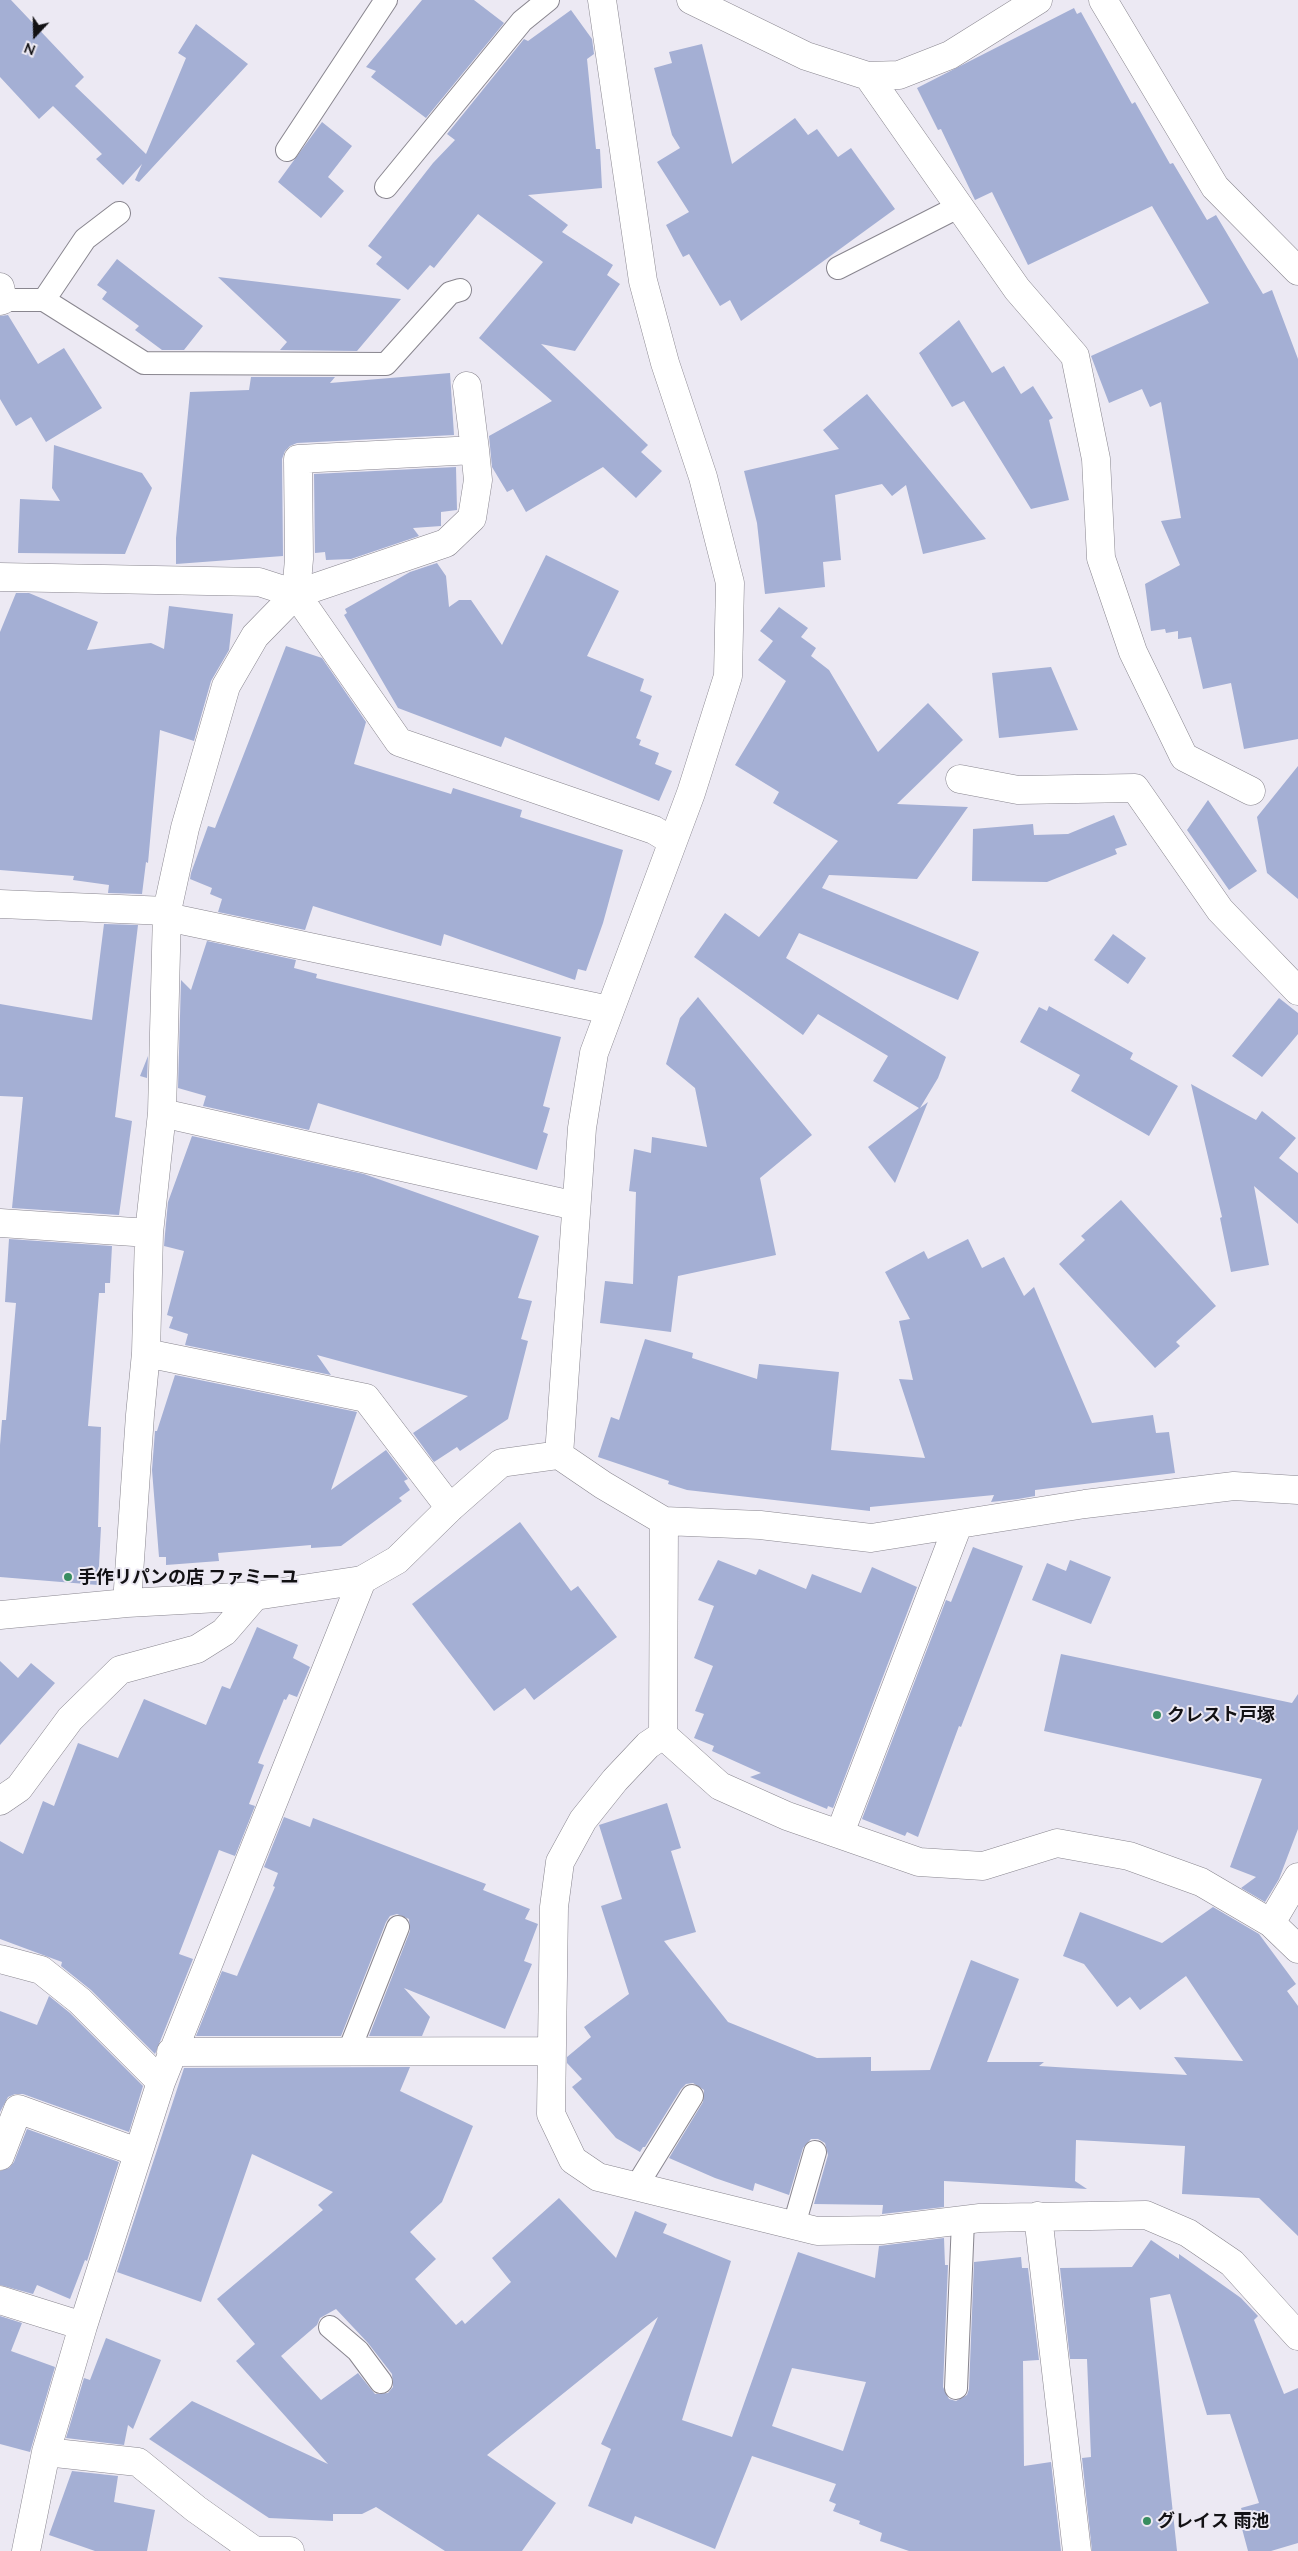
<!DOCTYPE html>
<html>
<head>
<meta charset="utf-8">
<style>
	body { margin:0 }
	#map { position:relative; width:1298px; height:2551px; overflow:hidden; background:#ece9f3; font-family:Lato,sans-serif }
	canvas { display:block }
	.north { position:absolute; left:10px; top:10px; width:50px; height:50px; -webkit-text-stroke:4px #ece9f3; paint-order:stroke; rotate:201deg; font-size:14px; font-weight:700; line-height:20px; text-align:center; color:#121114 }
	.north::after { content:''; display:block; margin:auto; width:18px; height:22px; background:#121114; clip-path:polygon(50% 0,100% 100%,50% 72%,0 100%) }
</style>
</head>
<body>
<div id="map">
<canvas width="1298" height="2551"></canvas>
<div class="north">N</div>
</div>
<script>
const context = document.querySelector('canvas').getContext('2d');
context.lineJoin = 'round';
function fill(path, color) { context.fillStyle = color; context.fill(path, 'evenodd'); }
function strokePath(path, color, width, dash) { context.strokeStyle = color; context.lineWidth = width; context.lineCap = dash ? 'butt' : 'round'; context.setLineDash(dash || []); context.stroke(path); }
function label(font, color, halo, rows, align = 'center') {
  context.font = font + ' Lato,"Noto Sans JP",sans-serif'; context.lineWidth = 4; context.setLineDash([]); context.textBaseline = 'middle'; context.strokeStyle = halo; context.fillStyle = color; for (const [text, x, y, turn = 0] of rows) {
    context.save(); context.translate(x, y); context.rotate((+turn || 0) * Math.PI / 180); context.textAlign = isNaN(turn) ? turn : align; if (halo) context.strokeText(text, 0, 0); context.fillText(text, 0, 0); context.restore();
  }
}
const building = new Path2D(`
	M0,0H11L84,77L75,86L146,154L186,58L178,53L196,24L248,64L139,182L135,180L142,164L123,185L96,159L102,154L53,106L39,119L0,77Z
	M422,0H474L504,23L426,118L371,77L376,71L366,67Z
	M1074,8L1077,14L1081,12L1132,104L1135,102L1170,164L1173,163L1207,220L1216,215L1263,294L1272,290L1298,359V739L1244,749L1231,683L1203,689L1191,637L1178,639V631L1166,633L1165,629L1151,631L1145,584L1180,565L1161,521L1181,518L1161,402L1150,407L1142,389L1109,403L1091,356L1209,303L1152,206L1028,265L992,192L975,200L941,129L938,130L917,88Z
	M571,10L592,39L594,54L587,59L596,149H600L602,188L528,195L568,225L562,232L613,265L607,275L620,284L575,351L541,344L648,445L641,452L662,471L636,498L603,467L526,512L513,489L507,492L492,467L489,436L552,401L479,338L543,262L478,214L434,268L430,265L408,290L376,264L382,257L368,246L433,163L455,140L447,134L524,39L528,41Z
	M702,44L732,164L795,118L808,135L817,129L838,157L851,148L895,209L741,321L730,300L720,306L689,254L683,257L666,225L689,212L657,162L680,148L672,135L654,68L672,63L669,52Z
	M322,122L352,146L328,177L344,191L321,218L278,182Z
	M117,259L203,326L184,350H162L135,330L139,326L102,299L107,292L97,285Z
	M218,277L360,294L401,299L357,351L280,350L287,342Z
	M8,315L38,364L64,348L102,408L46,442L31,417L16,426L0,399V316Z
	M959,320L992,373L1004,366L1021,394L1033,386L1053,418L1049,420L1069,500L1031,509L964,401L952,407L919,353Z
	M450,373L454,435L297,443L290,446L285,451L282,459L283,556L176,564V538L190,392L249,390L251,377H335L330,383Z
	M867,394L986,539L923,554L906,485L892,496L882,484L835,495L841,560L823,562L825,587L765,594L757,523L744,471L839,449L823,430Z
	M54,445L142,473L152,488L125,554L18,553L20,499L60,501L52,488Z
	M456,467L457,510L441,512V526L413,528L419,536L351,559L326,560L325,552L315,553L314,474Z
	M546,555L619,591L587,656L644,679L640,691L652,696L636,738L641,740L639,745L659,753L655,764L672,771L659,801L505,737L501,747L398,708L344,615L347,613L345,609L410,572L437,563L446,576L449,607L459,600H471L502,645Z
	M16,593H29L98,622L87,650L151,643L164,649L169,606L233,614L229,650L211,681L194,741L160,730L148,863L146,862L142,894L108,893L109,885L73,880L74,876L0,870V632Z
	M779,607L808,628L801,637L816,648L811,656L829,670L878,752L928,703L963,740L897,804L968,807L917,879L829,875L822,888L979,952L958,1000L799,933L786,958L946,1057L938,1078L920,1108L928,1102L895,1183L868,1147L919,1108L873,1081L888,1056L818,1014L803,1035L694,957L725,913L759,937L838,841L773,803L779,792L735,765L786,681L758,660L773,641L760,631Z
	M286,646L322,658L366,722L354,764L451,794L453,788L522,810L520,817L623,850L603,923L586,971L578,969L575,980L444,934L441,946L313,906L305,930L218,912L222,899L210,894L212,888L190,879L191,873L208,826L215,828Z
	M1051,667L1078,730L999,738L992,673Z
	M1298,766V899L1267,873L1257,817Z
	M1208,800L1257,871L1229,890L1187,830Z
	M1114,815L1127,845L1115,849L1117,854L1047,882L972,881L973,829L1033,824L1034,835L1068,834Z
	M104,924L138,925L115,1117L132,1121L119,1215L12,1208L23,1097L0,1096V1004L92,1020Z
	M1113,934L1146,958L1128,984L1094,960Z
	M207,941L296,960L294,968L317,974L316,978L561,1037L543,1106L550,1108L543,1132L548,1134L537,1170L318,1103L309,1130L203,1106L206,1096L178,1088L181,980L191,990Z
	M698,997L812,1135L760,1178L776,1255L678,1276L671,1332L600,1323L605,1281L633,1284L636,1192L629,1191L634,1149L651,1153L652,1137L707,1147L695,1088L666,1064L680,1018Z
	M1279,998L1298,1013V1034L1262,1077L1232,1056Z
	M1049,1006L1133,1053L1130,1059L1178,1086L1149,1136L1071,1091L1080,1075L1020,1042L1039,1007L1047,1011Z
	M148,1056L147,1078L140,1076Z
	M1191,1084L1256,1120L1262,1111L1296,1138L1279,1158L1298,1173V1224L1254,1186L1269,1265L1231,1272L1220,1218L1222,1217Z
	M192,1136L364,1174L539,1236L518,1298L532,1301L521,1339L528,1341L508,1419L460,1451L457,1447L434,1462L413,1433L468,1396L317,1355L331,1375L185,1345L188,1334L169,1328L173,1317L167,1315L184,1251L164,1246L165,1234L168,1202Z
	M1121,1200L1216,1306L1176,1342L1180,1346L1155,1368L1059,1264L1085,1240L1081,1236Z
	M9,1239L112,1246L110,1283H105V1293H99L88,1426L101,1427L98,1527H101L98,1585L0,1577V1445L2,1420H6L16,1303L5,1302Z
	M968,1239L982,1268L1004,1257L1024,1296L1034,1287L1092,1423L1153,1415L1156,1433L1169,1432L1175,1473L1035,1490V1496L1018,1499L991,1502L994,1495L870,1507V1511L687,1490L668,1484L669,1481L598,1457L611,1417L619,1420L645,1339L693,1353L692,1358L757,1379L759,1364L839,1372L831,1450L925,1458L899,1379L913,1380L899,1321L910,1319L885,1272L924,1251L928,1259Z
	M175,1375L357,1412L331,1490L386,1450L408,1479L404,1481L410,1490L399,1498L402,1501L341,1546L311,1548V1545L218,1553L219,1561L166,1565V1557H159L152,1470L155,1431H157Z
	M520,1522L571,1591L578,1586L617,1637L534,1700L525,1688L494,1711L412,1604Z
	M973,1547L1023,1566L961,1727L959,1726L918,1837L907,1832L905,1836L862,1819L946,1600L951,1602Z
	M718,1560L756,1575L759,1569L806,1589L812,1574L861,1593L872,1567L917,1587L833,1808L828,1806L827,1809L750,1777L761,1773L712,1751L714,1746L694,1738L704,1714L695,1711L713,1666L694,1658L714,1606L698,1600Z
	M1070,1560L1111,1577L1091,1624L1032,1600L1047,1563L1066,1571Z
	M257,1627L298,1645L293,1658L310,1667L297,1697L289,1694L286,1700L284,1699L258,1763L264,1765L249,1804L255,1806L235,1856L219,1850L179,1954L193,1959L155,2054L91,1990L61,1966L62,1962L0,1939V1841L23,1854L43,1801L54,1806L78,1743L118,1758L144,1699L206,1725L222,1686L230,1689Z
	M1061,1654L1292,1703L1298,1694V1829L1279,1879L1265,1902L1241,1888L1256,1877L1230,1867L1262,1779L1044,1731Z
	M0,1661L18,1678L31,1663L55,1683L0,1745Z
	M667,1803L681,1848L671,1851L696,1932L664,1941L728,2022L817,2058L871,2057V2071L930,2070L971,1960L1019,1979L987,2062H1044L1039,2066L1187,2075L1174,2057L1243,2061L1186,1976L1140,2010L1130,1997L1117,2007L1084,1964L1063,1956L1080,1912L1162,1943L1213,1907L1259,1934L1296,1984L1287,1991L1298,2006V2236L1259,2198L1182,2194L1185,2146L1076,2140L1075,2181L1087,2189L944,2181V2207L882,2214L883,2205L814,2204L828,2155L825,2143L818,2139H811L803,2148L789,2195L755,2183L753,2191L715,2178L669,2158L703,2102L704,2090L693,2083L686,2084L681,2089L645,2147H643L640,2152L616,2138L572,2087L582,2079L567,2063V2057L591,2037L584,2027L629,1994L601,1906L622,1899L599,1825Z
	M284,1817L310,1827L313,1818L368,1839L486,1884L483,1890L530,1909L525,1919L538,1924L524,1961L532,1964L505,2029L404,1988L430,2017L422,2036H369L410,1931L409,1919L397,1914L390,1916L386,1922L341,2036H196L222,1971L237,1976L275,1887L273,1886L278,1873L264,1867Z
	M49,1996L70,2013L143,2086L129,2132L23,2094H15L8,2097L0,2112V2011L37,2025Z
	M410,2067L400,2091L473,2126L442,2202L410,2232L436,2259L415,2279L456,2325L462,2320L465,2324L511,2282L492,2258L559,2198L616,2258L635,2211L667,2224L663,2233L731,2261L682,2420L732,2437L798,2252L875,2278L879,2246L944,2238L945,2265H948L943,2387L949,2399L956,2401L967,2395L969,2389L974,2262L1021,2257L1022,2268H1028L1039,2360L1023,2361L1024,2466L1051,2462L1061,2551H909L880,2541L882,2533L859,2524L860,2521L833,2511L836,2504L829,2501L836,2484L752,2456L715,2549L635,2516L632,2524L588,2506L611,2449L601,2444L658,2317L487,2455L556,2503L522,2551H445L376,2507L362,2514H333V2521L269,2518L149,2439L192,2401L328,2464L236,2361L255,2344L217,2299L323,2210L318,2205L333,2192L252,2154L201,2302L117,2272L184,2068ZM336,2309L368,2343L392,2374L393,2387L388,2393L375,2394L358,2373L321,2400L281,2356L317,2325L320,2318ZM792,2368L866,2382L843,2451L772,2426Z
	M27,2129L119,2162L87,2261L85,2260L70,2299L37,2285L33,2294L0,2285V2171L9,2168L14,2162Z
	M1151,2240L1179,2259V2254L1241,2298L1258,2316L1254,2320L1284,2394L1298,2388V2543L1271,2551H1248L1241,2525L1246,2524L1241,2508L1259,2503L1230,2414L1207,2415L1170,2294L1150,2298L1177,2551H1092L1082,2458L1091,2457L1087,2359H1070L1060,2268L1132,2267Z
	M0,2316L22,2323L11,2351L55,2367L30,2452L0,2444Z
	M106,2338L161,2360L133,2429L128,2425L124,2445L66,2438L84,2378L90,2380Z
	M72,2471L118,2476L114,2502L155,2510L147,2551H95L49,2535Z`);
const service = new Path2D(`
	M287,150L386,0
	M386,187L522,21L548,0
	M838,268L960,206
	M3,300H44L144,363L386,364L450,293L460,290
	M44,300L85,239L119,213
	M349,2051L398,1927
	M636,2187L692,2096
	M794,2225L815,2152
	M330,2327L358,2351L381,2382
	M956,2388L963,2221`);
const minor = new Path2D(`
	M691,0L806,56L868,76L1017,289L1075,356L1096,459L1101,558L1133,652L1184,757L1251,791
	M1103,0L1215,187L1298,271
	M868,76L899,75L950,55L1038,0
	M0,287L3,300L0,301
	M467,386L475,450
	M0,577L259,582L296,594L399,742L654,830L672,841
	M960,779L1018,790L1135,788L1220,910L1298,991
	M0,904L167,911
	M167,917L609,1010
	M162,1113L576,1206
	M0,1223L149,1233
	M146,1353L366,1398L450,1508
	M559,1455L582,1128L594,1053L691,793L728,676L730,583L703,477L665,363L643,281L602,0
	M664,1521L663,1735L720,1786L787,1816L919,1862L983,1866L1057,1843L1129,1856L1201,1882L1271,1923L1298,1949
	M127,1603L140,1415L146,1353L149,1233L162,1113L167,911L185,828L226,686L255,636L296,594L299,559L298,459L475,450L478,480L472,518L446,543L296,594
	M0,1615L127,1603L255,1596L362,1580L397,1560L450,1508L501,1463L559,1455L603,1485L664,1521L760,1525L871,1538L1085,1504L1234,1486L1298,1490
	M663,1735L648,1745L615,1780L583,1820L560,1862L554,1907L551,2114L573,2160L598,2177L817,2231L882,2230L980,2218L1146,2215L1188,2233L1232,2263L1298,2336
	M0,1801L19,1788L70,1719L120,1670L197,1649L224,1632L255,1596
	M840,1833L958,1525
	M1271,1923L1298,1877
	M0,1959L41,1970L80,2001L161,2082
	M171,2052L550,2051
	M0,2156L18,2109L137,2152
	M1038,2216L1077,2551
	M0,2300L83,2326
	M46,2452L138,2462L196,2509L255,2551H290
	M26,2551L46,2452L83,2326L161,2082L362,1580`);
const markers = [
	[68,1577,5,"#388d60"],
	[1157,1715,5,"#388d60"],
	[1147,2521,5,"#388d60"]
];
const poiNames = [
	["手作リパンの店 ファミーユ",78,1577],
	["クレスト戸塚",1167,1715],
	["グレイス 雨池",1157,2521]
];
fill(building, '#a4afd4');
strokePath(service, '#89868f', 24);
strokePath(minor, '#89868f', 29);
strokePath(service, '#fff', 22);
strokePath(minor, '#fff', 28);
for (const [x, y, r, color] of markers) { const dot = new Path2D(); dot.arc(x, y, r, 0, 2 * Math.PI); context.fillStyle = color; context.fill(dot); strokePath(dot, '#ece9f3', 2); }
label('bold 18px', '#121114', '#ece9f3', poiNames, 'left');
</script>
</body>
</html>
